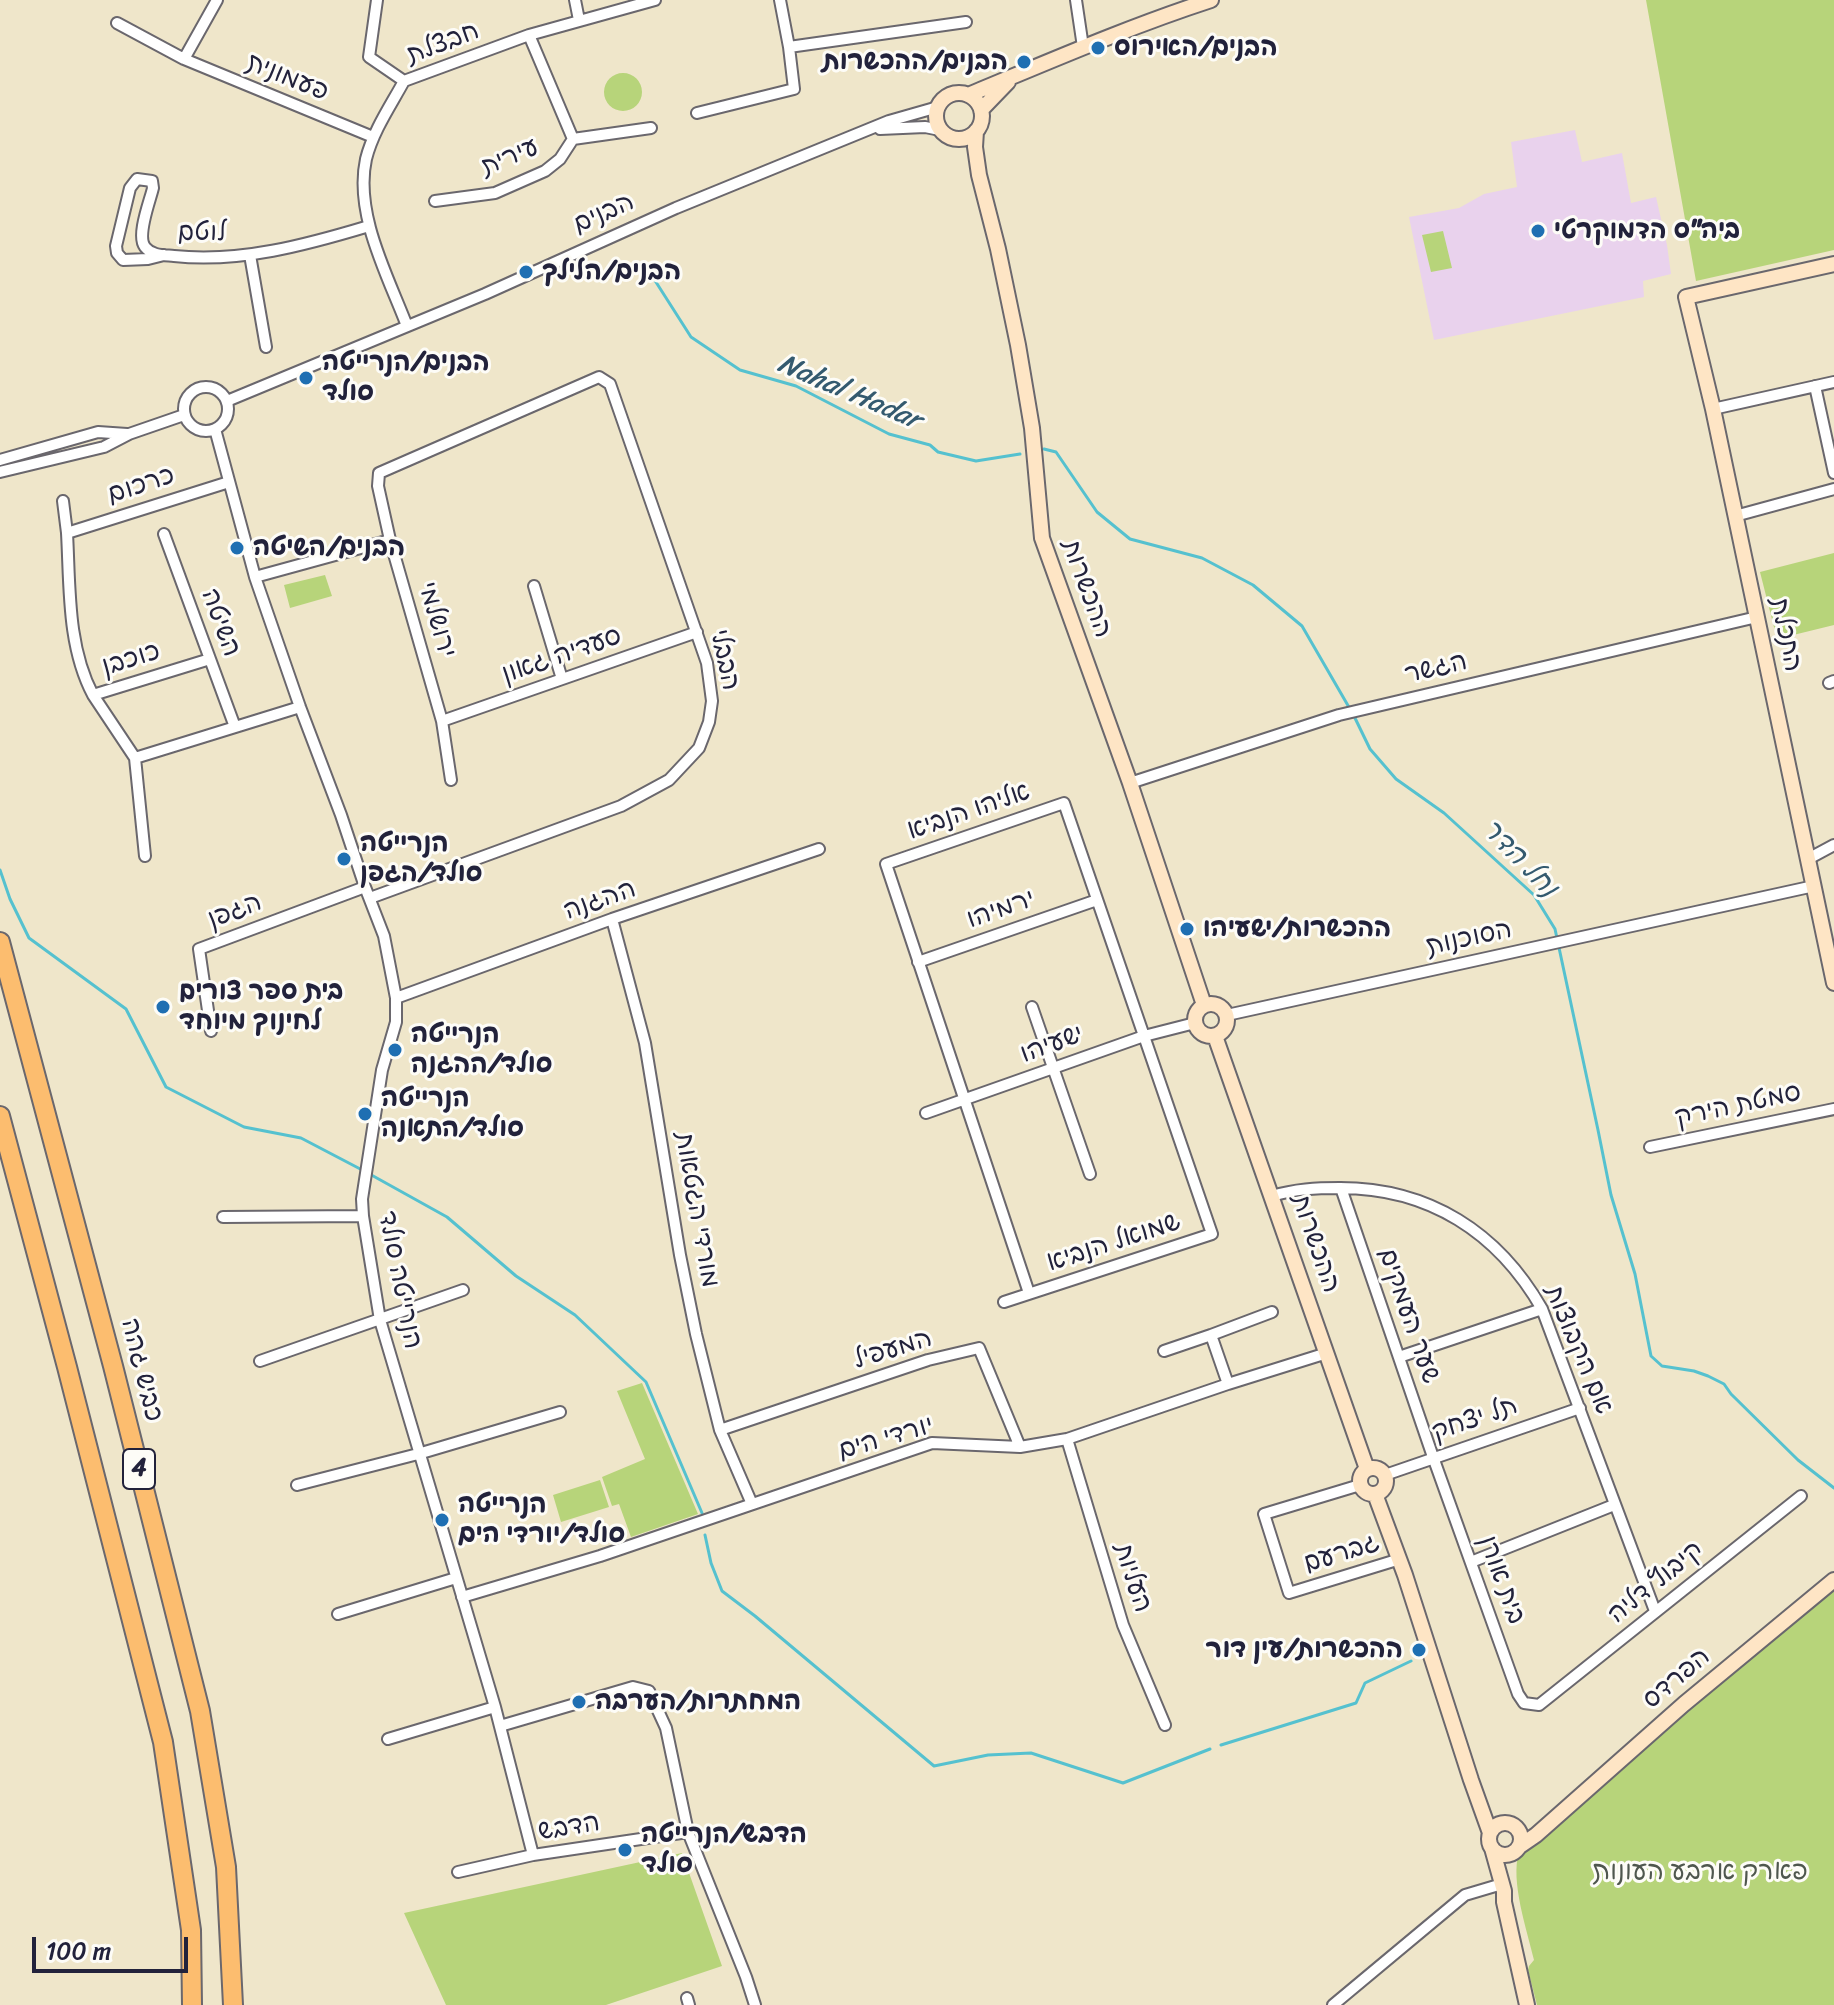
<!DOCTYPE html>
<html>
<head>
<meta charset="utf-8">
<style>
	body { margin:0 }
	#map { position:relative; width:1834px; height:2005px; overflow:hidden; background:#efe6ca; font-family:Sriracha,sans-serif }
	canvas { display:block }
	.scale { position:absolute; left:32px; top:1937px; width:156px; height:36px; box-sizing:border-box; border:4px solid #22223b; border-top:0; padding-left:10px; font-size:24px; line-height:28px; white-space:nowrap; color:#22223b; -webkit-text-stroke:6px #fdfcf7; paint-order:stroke }
</style>
</head>
<body>
<div id="map">
<canvas width="1834" height="2005"></canvas>
<div class="scale">100 m</div>
</div>
<script>
const context = document.querySelector('canvas').getContext('2d');
context.lineJoin = 'round';
function fill(path, color) { context.fillStyle = color; context.fill(path, 'evenodd'); }
function strokePath(path, color, width, dash) { context.strokeStyle = color; context.lineWidth = width; context.lineCap = dash ? 'butt' : 'round'; context.setLineDash(dash || []); context.stroke(path); }
function label(font, color, halo, rows, align = 'center') {
  context.font = font + ' Sriracha,"Playpen Sans Hebrew",sans-serif'; context.lineWidth = 6; context.setLineDash([]); context.textBaseline = 'middle'; context.strokeStyle = halo; context.fillStyle = color; for (const [text, x, y, turn = 0] of rows) {
    context.save(); context.translate(x, y); context.rotate((+turn || 0) * Math.PI / 180); context.textAlign = isNaN(turn) ? turn : align; if (halo) context.strokeText(text, 0, 0); context.fillText(text, 0, 0); context.restore();
  }
}
const built = new Path2D(`
	M1575,130L1582,162L1622,153L1631,203L1656,197L1667,245L1671,274L1643,281L1644,297L1434,340L1409,217L1459,208L1484,194L1517,187L1511,142Z`);
const green = new Path2D(`
	M1646,0H1834V250L1696,281Z
	M604 92a19 19 0 1 1 38 0a19 19 0 1 1-38 0Z
	M1443,231L1452,268L1431,272L1422,235Z
	M1834,553V625L1777,639L1760,572Z
	M325,575L332,596L290,608L284,585Z
	M642,1383L698,1514L631,1537L619,1504L612,1506L602,1477L645,1459L617,1391Z
	M600,1480L609,1507L561,1522L553,1495Z
	M1834,1587V2005H1537L1528,1970L1529,1966L1534,1960C1527,1930 1510,1881 1519,1852Z
	M682,1853L722,1966L606,2005H446L404,1913Z`);
const stream = new Path2D(`
	M654,279L691,337L740,370L796,386L889,434L930,445L938,452L976,461L1020,454
	M1044,449L1056,452L1097,512L1130,539L1202,558L1253,585L1302,626L1350,709
	M1354,716L1370,749L1396,779L1444,813L1534,895L1555,929L1598,1130L1611,1195L1635,1274L1651,1356L1662,1366L1694,1371L1708,1376L1724,1384L1731,1394L1798,1460L1834,1488
	M0,870L10,899L29,938L126,1009L166,1087L244,1127L301,1138L366,1172L447,1217L516,1276L575,1315L646,1382L702,1513
	M705,1535L711,1563L722,1591L755,1616L934,1766L988,1755L1031,1753L1123,1783L1210,1749
	M1221,1745L1356,1703L1365,1683L1411,1661`);
const street = new Path2D(`
	M377,0L369,57L404,81
	M575,0L579,20
	M1076,0L1083,47
	M117,23L184,59L373,137
	M789,47L966,22
	M184,59L217,0
	M697,113L794,89L789,47L780,0
	M880,129L925,127L940,130
	M573,139L651,128
	M435,201L495,193L545,171L560,159L573,139L529,35
	M164,255L148,259L123,260L117,253L116,246L130,188L137,179L152,181L153,188C150,201 136,236 145,247C152,256 164,255 174,256C240,263 306,245 369,226
	M250,255L266,347
	M407,326C388,276 354,214 366,159C373,131 391,105 404,81L529,35L655,0
	M1815,386L1834,473
	M184 409a22 22 0 1 1 44 0a22 22 0 1 1-44 0Z
	M227,401L485,294L676,208L889,121L938,107
	M1713,409L1834,382
	M215,429L255,577L300,707L341,815L365,887L384,936L396,998V1022L382,1070L362,1199L363,1216L380,1320L495,1707L533,1855
	M0,460L98,432L127,434
	M0,472L104,447L129,434L184,415
	M63,501L67,533
	M1735,516L1834,489
	M164,534L235,727
	M255,577L390,540
	M534,586L562,679
	M1829,683L1834,681
	M93,695C67,646 70,586 67,533L229,482
	M442,721L697,632
	M135,758L300,707
	M1130,783L1339,715L1757,617
	M145,856L135,758L93,695L210,659
	M1808,859L1834,845
	M370,898L621,806L669,780L699,748L709,722L712,701L707,663L610,384L599,377L379,473L378,486L390,540L442,721L451,780
	M612,919L645,1043L680,1255L696,1334L720,1430L752,1504
	M918,962L1097,900
	M396,998L612,919L819,849
	M1032,1007L1090,1174
	M1227,1015L1814,886
	M211,1031L199,949L365,887
	M926,1113L1144,1036L1195,1023
	M1650,1147L1834,1109
	M1341,1188L1433,1457L1518,1694L1524,1703L1539,1705L1801,1496
	M1272,1196C1295,1189 1316,1188 1340,1188C1429,1188 1498,1232 1542,1309L1655,1611
	M223,1217L363,1216
	M1004,1302L1212,1234L1064,803L886,864L1029,1293
	M1164,1351L1211,1335
	M1399,1357L1542,1309
	M260,1361L463,1290
	M1228,1384L1211,1335L1272,1312
	M720,1430L928,1360L979,1348L1020,1447
	M1067,1439L1123,1625L1165,1725
	M1385,1475L1580,1408
	M297,1485L418,1454L560,1412
	M1360,1485L1264,1514L1289,1593L1400,1559
	M1471,1562L1614,1505
	M462,1597L600,1556L932,1443L1020,1447L1067,1439L1228,1384L1327,1353
	M338,1614L456,1578
	M500,1726L633,1687L649,1691L666,1728L688,1832L746,1977L755,2005
	M388,1739L495,1707
	M458,1872L533,1855L688,1832
	M687,1998L689,2005
	M1333,2005L1465,1895L1502,1884`);
const secondary = new Path2D(`
	M936 116a23 23 0 1 1 46 0a23 23 0 1 1-46 0Z
	M968,95C1048,62 1128,27 1211,0
	M981,110L1008,82
	M976,131L975,147L979,175L998,249L1018,345L1032,428L1042,538L1130,783L1204,1005
	M1834,264L1686,297L1713,409L1834,983
	M1195 1020a16 16 0 1 1 32 0a16 16 0 1 1-32 0Z
	M1215,1036L1367,1469
	M1360 1481a13 13 0 1 1 26 0a13 13 0 1 1-26 0Z
	M1375,1494L1405,1575L1471,1780L1490,1833
	M1489 1839a16 16 0 1 1 32 0a16 16 0 1 1-32 0Z
	M1520,1846L1536,1835L1684,1704L1834,1580
	M1492,1848L1504,1891V1902L1527,2005`);
const highway = new Path2D(`
	M0,942L113,1366L200,1711L226,1867L233,2005
	M0,1116L67,1367L163,1742L191,1930L192,2005`);
const markers = [
	[1098,48,8,"#1f6fb2"],
	[1024,62,8,"#1f6fb2"],
	[1538,231,8,"#1f6fb2"],
	[526,272,8,"#1f6fb2"],
	[306,378,8,"#1f6fb2"],
	[237,548,8,"#1f6fb2"],
	[344,859,8,"#1f6fb2"],
	[1187,929,8,"#1f6fb2"],
	[163,1007,8,"#1f6fb2"],
	[395,1050,8,"#1f6fb2"],
	[365,1114,8,"#1f6fb2"],
	[442,1520,8,"#1f6fb2"],
	[1419,1650,8,"#1f6fb2"],
	[579,1702,8,"#1f6fb2"],
	[625,1850,8,"#1f6fb2"]
];
const shields = [
	[139,1469,32]
];
const shieldNames = [
	["4",139,1469]
];
const streetNames = [
	["חבצלת",443,44,-21],
	["פעמונית",287,78,22],
	["עירית",510,158,-23],
	["הבנים",604,214,-24],
	["לוטם",202,233],
	["כרכום",141,486,-18],
	["ההכשרות",1086,589,70],
	["ירושלמי",436,620,74],
	["השיטה",220,623,70],
	["התכלת",1785,635,78],
	["סעדיה גאון",562,656,-19],
	["כוכבן",131,660,-17],
	["הבבלי",724,660,78],
	["הגשר",1436,669,-13],
	["אליהו הנביא",969,812,-19],
	["ההגנה",600,901,-19],
	["ירמיהו",1001,910,-19],
	["הגפן",235,912,-21],
	["הסוכנות",1469,939,-12],
	["ישעיהו",1052,1045,-20],
	["סמטת הירק",1738,1106,-12],
	["מורדי הגטאות",696,1210,80],
	["שמואל הנביא",1114,1243,-18],
	["ההכשרות",1315,1244,71],
	["הנרייטה סולד",399,1280,79],
	["שער העמקים",1408,1316,71],
	["המעפיל",893,1350,-17],
	["אם הקבוצות",1578,1350,67],
	["כביש גהה",141,1370,76],
	["תל יצחק",1475,1420,-19],
	["יורדי הים",886,1439,-16],
	["גברעם",1342,1554,-17],
	["העליות",1132,1578,72],
	["בית אורן",1501,1580,70],
	["קיבוץ דליה",1656,1583,-39],
	["הפרדס",1677,1679,-40],
	["הדבש",569,1828,-9]
];
const poiNames = [
	["הבנים/האירוס",1114,48],
	["הבנים/ההכשרות",1008,62,"right"],
	["ביה\"ס הדמוקרטי",1554,231],
	["הבנים/הלילך",542,272],
	["הבנים/הנרייטה",322,363],
	["סולד",322,393],
	["הבנים/השיטה",253,548],
	["הנרייטה",360,844],
	["סולד/הגפן",360,874],
	["ההכשרות/ישעיהו",1203,929],
	["בית ספר צורים",179,992],
	["לחינוך מיוחד",179,1022],
	["הנרייטה",411,1035],
	["סולד/ההגנה",411,1065],
	["הנרייטה",381,1099],
	["סולד/התאנה",381,1129],
	["הנרייטה",458,1505],
	["סולד/יורדי הים",458,1535],
	["ההכשרות/עין דור",1403,1650,"right"],
	["המחתרות/הערבה",595,1702],
	["הדבש/הנרייטה",641,1835],
	["סולד",641,1865]
];
const parkNames = [
	["פארק ארבע העונות",1700,1872]
];
const waterNames = [
	["Nahal Hadar",849,393,23],
	["נחל הדר",1519,859,46]
];
fill(built, '#e9d2ed');
fill(green, '#b7d47a');
strokePath(stream, '#55c1cf', 3);
strokePath(street, '#6a676d', 14);
strokePath(secondary, '#6a676d', 18);
strokePath(highway, '#6a676d', 22);
strokePath(street, '#fff', 10);
strokePath(secondary, '#fee5c5', 14);
strokePath(highway, '#fcbd6f', 18);
for (const [x, y, r, color] of markers) { const dot = new Path2D(); dot.arc(x, y, r, 0, 2 * Math.PI); context.fillStyle = color; context.fill(dot); strokePath(dot, '#fdfcf7', 3); }
for (const [x, y, w] of shields) { const box = new Path2D(); box.roundRect(x - w / 2, y - 20, w, 40, 6); context.fillStyle = '#fdfcf7'; context.fill(box); strokePath(box, '#22223b', 2); }
label('bold 24px', '#22223b', null, shieldNames);
label('26px', '#22223b', '#fdfcf7', streetNames);
label('bold 26px', '#22223b', '#fdfcf7', poiNames, 'left');
label('26px', '#4f574e', '#fdfcf7', parkNames);
label('italic 28px', '#345a6f', '#fdfcf7', waterNames);
</script>
</body>
</html>
